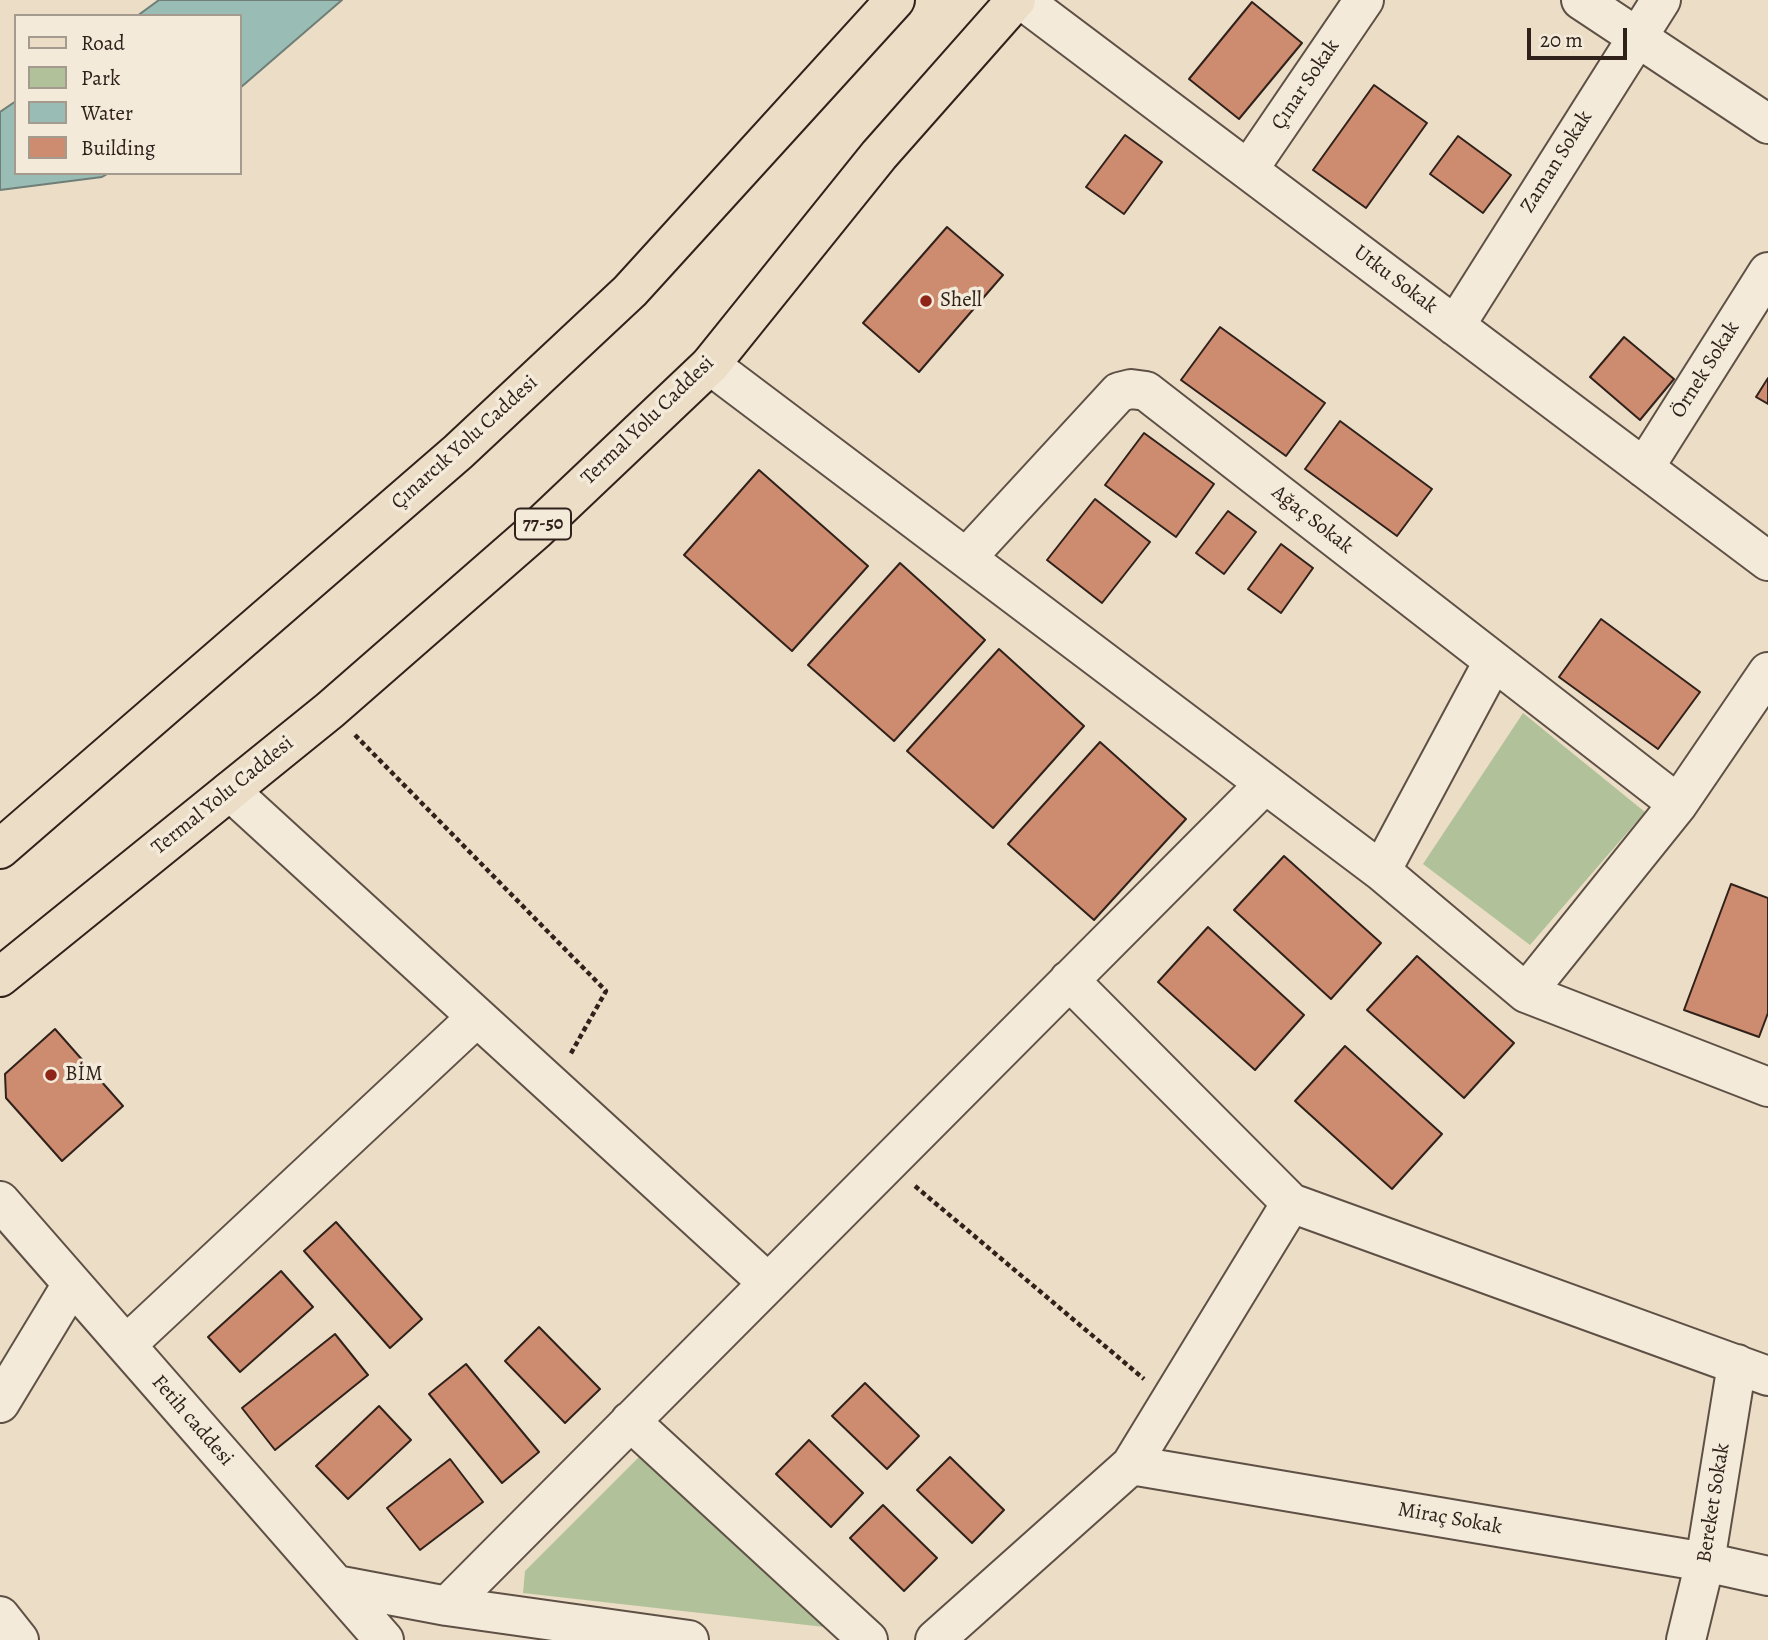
<!DOCTYPE html>
<html>
<head>
<meta charset="utf-8">
<style>
	body { margin:0 }
	#map { position:relative; width:1768px; height:1640px; overflow:hidden; background:#ecdec6; font-family:Alegreya,serif }
	canvas { display:block }
	.legend { position:absolute; left:14px; top:14px; width:228px; height:161px; box-sizing:border-box; background:#f3eada; border:2px solid #a59a8e; margin:0; padding:9px 12px; list-style:none; font-size:21px; color:#30211b }
	.legend li { display:flex; align-items:center; gap:14px; height:35px }
	.legend b { width:35px; border:2px solid #a59a8e }
	.scale { position:absolute; left:1527px; top:28px; width:100px; height:32px; box-sizing:border-box; border:4px solid #30211b; border-top:0; padding-left:9px; font-size:21px; line-height:24px; white-space:nowrap; color:#30211b; -webkit-text-stroke:5px #f3eada; paint-order:stroke }
</style>
</head>
<body>
<div id="map">
<canvas width="1768" height="1640"></canvas>
<ul class="legend">
<li><b style="height:9px;background:#ecdec6"></b>Road</li>
<li><b style="height:19px;background:#b1c29a"></b>Park</li>
<li><b style="height:19px;background:#99bcb5"></b>Water</li>
<li><b style="height:19px;background:#cd8b6f"></b>Building</li>
</ul>
<div class="scale">20 m</div>
</div>
<script>
const context = document.querySelector('canvas').getContext('2d');
context.lineJoin = 'round';
function fill(path, color) { context.fillStyle = color; context.fill(path, 'evenodd'); }
function strokePath(path, color, width, dash) { context.strokeStyle = color; context.lineWidth = width; context.lineCap = dash ? 'butt' : 'round'; context.setLineDash(dash || []); context.stroke(path); }
function label(font, color, halo, rows, align = 'center') {
  context.font = font + ' Alegreya,serif'; context.lineWidth = 7; context.setLineDash([]); context.textBaseline = 'middle'; context.strokeStyle = halo; context.fillStyle = color; for (const [text, x, y, turn = 0] of rows) {
    context.save(); context.translate(x, y); context.rotate((+turn || 0) * Math.PI / 180); context.textAlign = isNaN(turn) ? turn : align; if (halo) context.strokeText(text, 0, 0); context.fillText(text, 0, 0); context.restore();
  }
}
const green = new Path2D(`
	M1523,713L1645,812L1530,945L1423,864Z
	M639,1457L851,1630L523,1593L525,1571Z`);
const water = new Path2D(`
	M159,0H342L240,88V16H137Z
	M16,101V173H109L102,177L0,190V112Z`);
const building = new Path2D(`
	M1252,2L1302,43L1239,119L1189,79Z
	M1374,85L1427,123L1366,208L1313,170Z
	M1125,135L1162,162L1124,214L1086,187Z
	M1458,136L1511,175L1483,213L1430,174Z
	M947,227L1003,275L919,372L863,323Z
	M1220,327L1325,403L1286,456L1181,380Z
	M1624,337L1674,379L1640,420L1590,377Z
	M1768,378V404L1756,397Z
	M1340,421L1432,489L1397,536L1305,469Z
	M1144,433L1214,484L1176,537L1105,485Z
	M759,470L868,566L792,651L684,555Z
	M1095,499L1150,542L1102,603L1047,560Z
	M1228,511L1256,532L1224,574L1196,553Z
	M1281,544L1313,568L1281,613L1248,589Z
	M900,563L985,640L894,741L808,665Z
	M1601,619L1700,692L1658,749L1559,677Z
	M999,649L1084,726L993,828L907,751Z
	M1100,742L1186,819L1094,920L1008,844Z
	M1284,856L1381,943L1331,999L1234,910Z
	M1731,884L1768,898V1013L1759,1037L1684,1010Z
	M1208,927L1304,1015L1255,1070L1158,982Z
	M1417,956L1514,1043L1464,1098L1367,1010Z
	M55,1029L123,1106L62,1161L6,1098L5,1074Z
	M1345,1046L1442,1134L1392,1189L1295,1101Z
	M336,1222L422,1319L390,1348L304,1251Z
	M281,1271L313,1307L240,1372L208,1337Z
	M539,1327L600,1389L565,1423L505,1361Z
	M335,1334L368,1375L275,1450L242,1408Z
	M466,1364L539,1452L502,1483L429,1394Z
	M865,1383L919,1436L887,1469L832,1416Z
	M379,1406L411,1440L348,1499L316,1466Z
	M809,1440L863,1493L831,1527L776,1474Z
	M950,1457L1004,1510L972,1543L917,1490Z
	M450,1459L483,1502L420,1550L387,1508Z
	M883,1505L937,1558L904,1591L850,1538Z`);
const path = new Path2D(`
	M355,735L606,991L570,1055
	M915,1186L1144,1379`);
const minor = new Path2D(`
	M1022,0L1768,561
	M1581,0L1768,124
	M1248,170L1364,0
	M1455,326L1661,0
	M710,365L1381,871L1526,993L1768,1087
	M1644,468L1768,272
	M966,558L1119,392L1131,389L1146,391L1678,804
	M230,791L768,1283
	M1381,871L1493,662
	M1069,980L1291,1203
	M1526,993L1678,804L1768,672
	M0,1201L384,1640
	M126,1345L477,1017
	M0,1403L72,1284
	M630,1421L868,1640
	M1131,1465L1705,1562L1768,1576
	M336,1585L447,1606L689,1640
	M447,1606L1265,784
	M0,1616L19,1640
	M935,1640L1131,1465L1291,1203L1768,1376
	M1686,1640L1705,1562L1737,1364`);
const major = new Path2D(`
	M0,849L458,452L630,291L895,0
	M0,977L330,710L535,531L710,365L879,155L1016,0`);
const markers = [
	[926,301,7,"#8f2418"],
	[51,1075,7,"#8f2418"]
];
const shields = [
	[543,524,56]
];
const shieldNames = [
	["77-50",543,524]
];
const streetNames = [
	["Çınar Sokak",1306,85,-56],
	["Zaman Sokak",1557,162,-58],
	["Utku Sokak",1395,280,37],
	["Örnek Sokak",1706,370,-58],
	["Termal Yolu Caddesi",648,421,-44],
	["Çınarcık Yolu Caddesi",465,443,-42],
	["Ağaç Sokak",1312,520,38],
	["Termal Yolu Caddesi",223,796,-39],
	["Fetih caddesi",192,1421,49],
	["Bereket Sokak",1714,1503,-81],
	["Miraç Sokak",1450,1519,10]
];
const poiNames = [
	["Shell",940,301],
	["BİM",65,1075]
];
fill(green, '#b1c29a');
fill(water, '#99bcb5');
strokePath(water, '#6f7e77', 2);
fill(building, '#cd8b6f');
strokePath(building, '#30211b', 2);
strokePath(minor, '#5f5046', 42);
strokePath(major, '#30211b', 42);
strokePath(path, '#30211b', 4.5, [5, 3.5]);
strokePath(minor, '#f3eada', 38);
strokePath(major, '#ecdec6', 38);
for (const [x, y, r, color] of markers) { const dot = new Path2D(); dot.arc(x, y, r, 0, 2 * Math.PI); context.fillStyle = color; context.fill(dot); strokePath(dot, '#f3eada', 2.5); }
for (const [x, y, w] of shields) { const box = new Path2D(); box.roundRect(x - w / 2, y - 15.5, w, 31, 5); context.fillStyle = '#f3eada'; context.fill(box); strokePath(box, '#30211b', 2); }
label('bold 19px', '#30211b', null, shieldNames);
label('21px', '#30211b', '#f3eada', streetNames);
label('21px', '#30211b', '#f3eada', poiNames, 'left');
</script>
</body>
</html>
